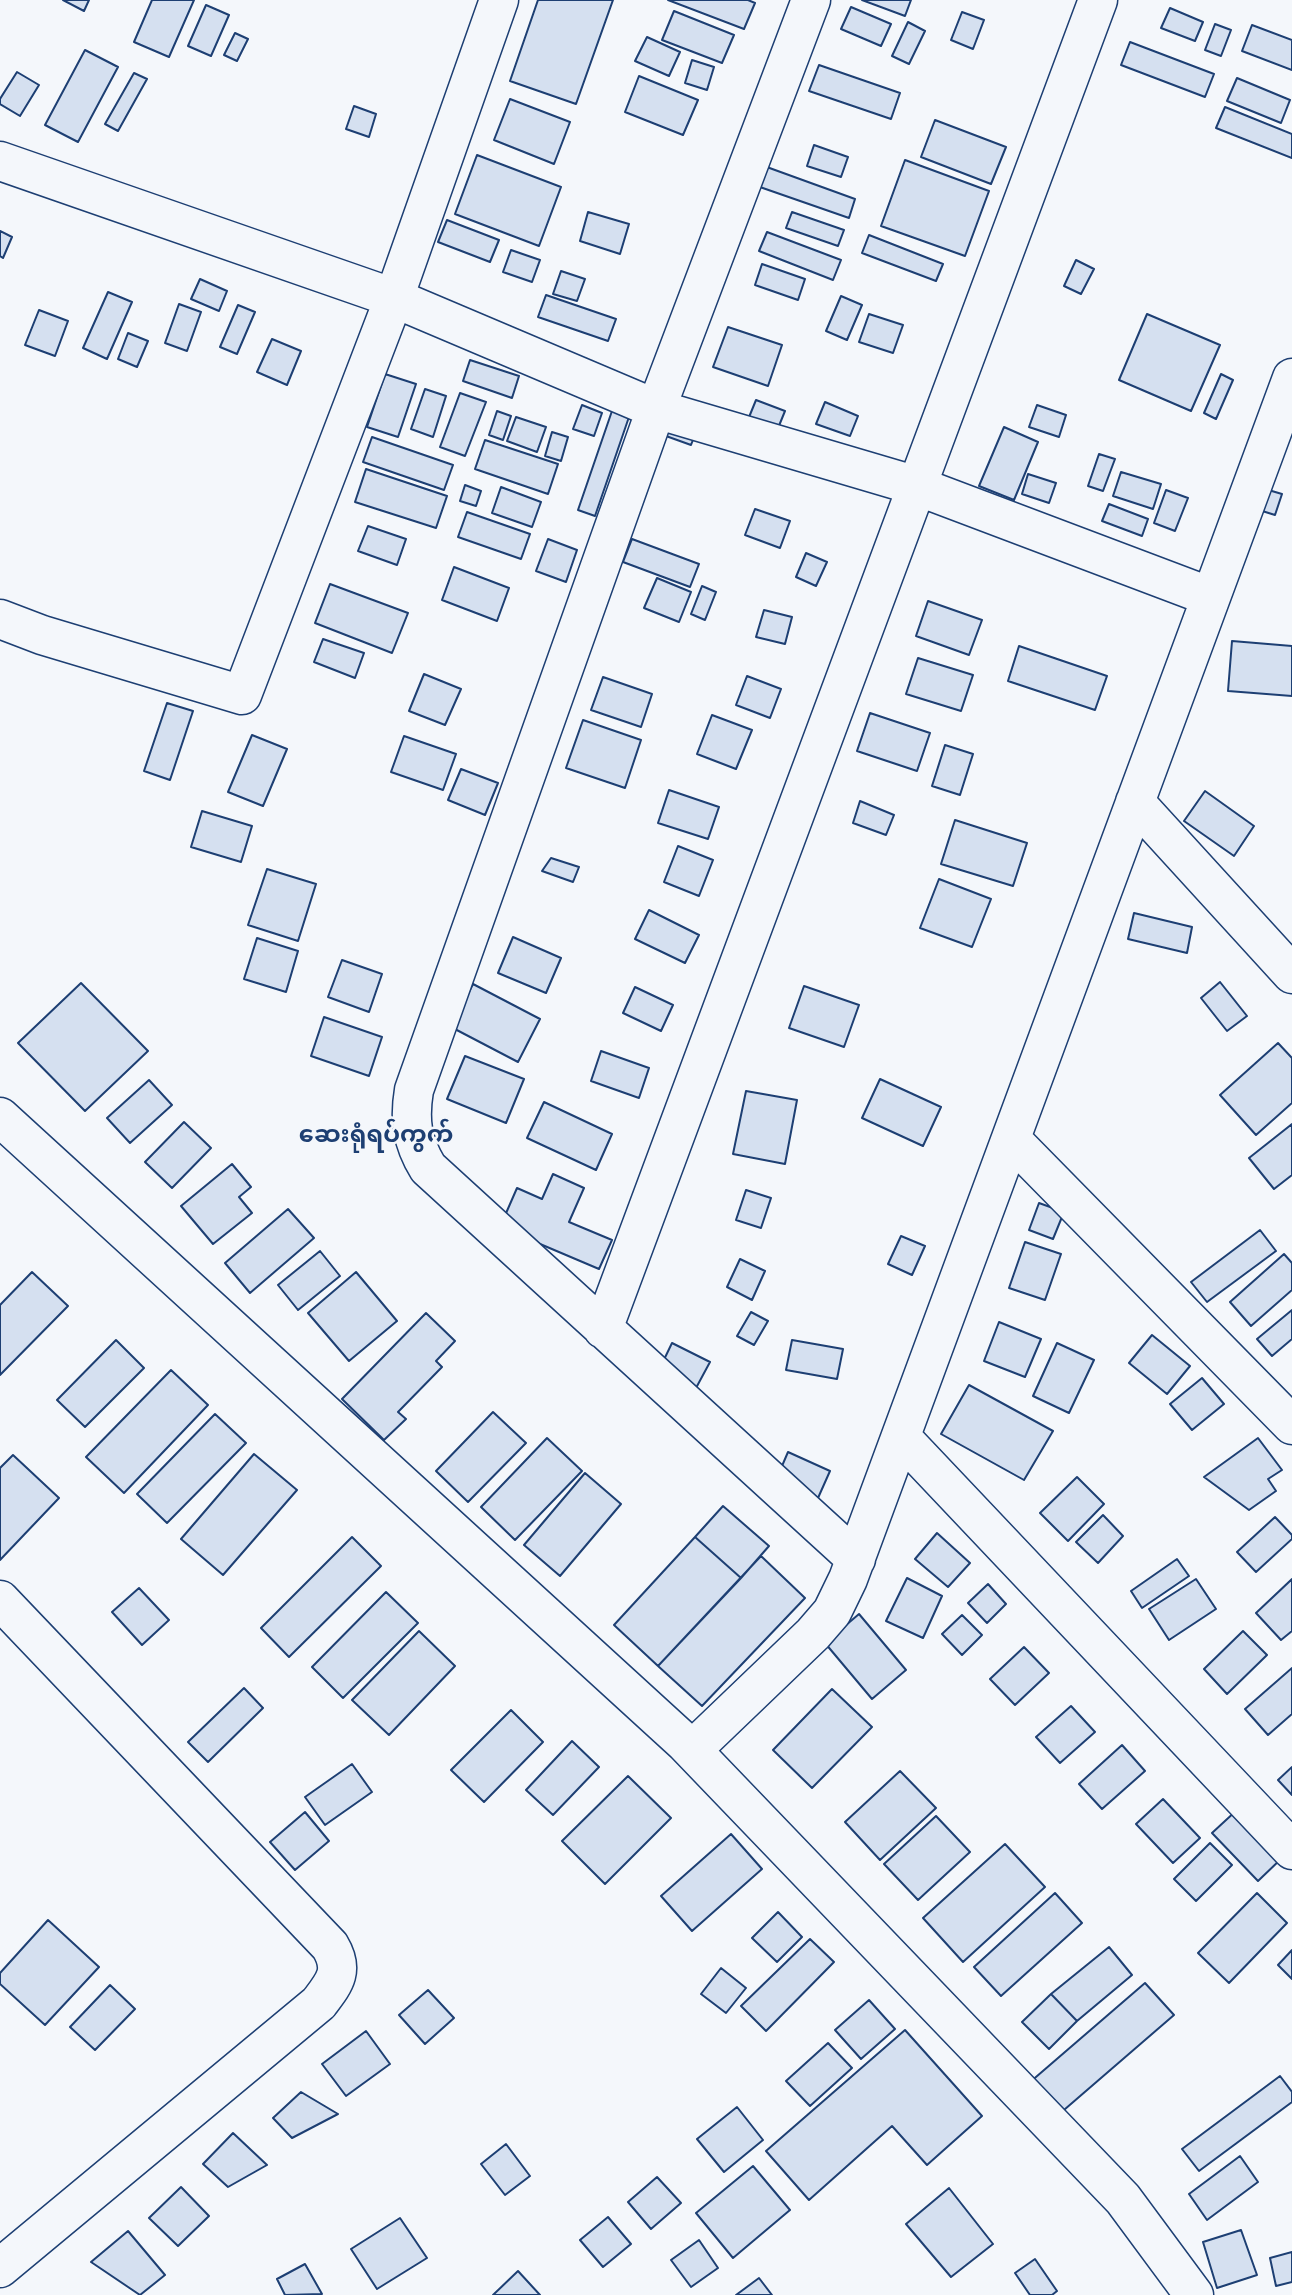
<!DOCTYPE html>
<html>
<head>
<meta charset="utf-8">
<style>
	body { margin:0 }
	canvas { display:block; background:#f4f7fb }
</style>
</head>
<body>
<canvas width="1292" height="2295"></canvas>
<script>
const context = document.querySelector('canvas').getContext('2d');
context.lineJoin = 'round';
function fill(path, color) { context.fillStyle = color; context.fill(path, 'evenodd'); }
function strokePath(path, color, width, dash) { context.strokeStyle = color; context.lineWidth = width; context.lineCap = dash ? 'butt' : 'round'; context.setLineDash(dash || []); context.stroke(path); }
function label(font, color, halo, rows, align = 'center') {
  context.font = font + ' "Golos Text","Noto Sans Myanmar",sans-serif'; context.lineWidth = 5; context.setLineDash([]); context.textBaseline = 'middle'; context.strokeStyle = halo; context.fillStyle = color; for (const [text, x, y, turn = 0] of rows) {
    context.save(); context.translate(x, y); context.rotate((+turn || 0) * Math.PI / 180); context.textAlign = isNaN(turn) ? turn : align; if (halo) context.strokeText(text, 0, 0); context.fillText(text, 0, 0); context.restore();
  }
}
const building = new Path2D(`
	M63,0H89L84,11Z
	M152,0H194L169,57L134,42Z
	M538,0H613L576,104L510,81Z
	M668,0H748L755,3L744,29Z
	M862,0H911L905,16Z
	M206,5L229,15L211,56L188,46Z
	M851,7L891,24L881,46L841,29Z
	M1170,8L1203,22L1195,41L1161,28Z
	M674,11L734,35L722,63L662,40Z
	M962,12L984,20L973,49L951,40Z
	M908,22L925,31L909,64L892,56Z
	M1215,24L1231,30L1221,56L1205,50Z
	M1252,25L1292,40V70L1242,51Z
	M235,33L248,39L237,61L224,55Z
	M647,37L680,52L669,76L635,61Z
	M1130,42L1214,74L1205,97L1121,65Z
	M85,50L118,67L78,142L45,125Z
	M692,60L714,67L707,90L685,83Z
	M819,65L900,93L891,119L809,91Z
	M17,72L39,85L20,116L0,104V99Z
	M134,73L147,79L118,131L105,124Z
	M639,76L698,100L683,135L625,112Z
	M1237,78L1290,100L1281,123L1227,101Z
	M510,99L570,122L554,164L494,140Z
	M354,106L376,114L369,137L346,129Z
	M1225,107L1292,134V158L1216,128Z
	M935,120L1006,147L991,184L921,157Z
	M814,145L848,157L841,177L807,166Z
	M477,155L561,187L539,246L455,214Z
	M905,160L989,191L965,256L881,226Z
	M764,166L855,199L849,218L757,186Z
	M588,212L629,224L620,254L580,241Z
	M792,212L844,230L838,246L786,228Z
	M447,220L499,240L490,262L438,242Z
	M0,231L12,237L3,258L0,256Z
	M767,232L841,260L833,280L759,251Z
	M869,235L943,264L936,281L862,253Z
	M511,250L540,260L532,282L503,272Z
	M1076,260L1094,269L1081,294L1064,286Z
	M762,264L805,279L798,300L755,285Z
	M561,271L585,279L577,301L553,294Z
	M200,279L227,291L219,311L191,299Z
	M108,292L132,302L107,359L83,348Z
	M546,295L616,319L608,341L538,317Z
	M841,296L862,305L847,340L826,331Z
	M179,304L201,312L187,351L165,343Z
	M238,305L255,312L237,354L220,347Z
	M39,310L68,321L55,356L25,345Z
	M869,314L903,325L893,353L859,342Z
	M1147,314L1220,345L1191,411L1119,380Z
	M728,327L782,345L768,386L713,367Z
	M128,333L148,341L137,367L118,359Z
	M272,339L301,351L287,385L257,372Z
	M470,360L519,376L512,398L463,381Z
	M385,374L416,384L398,437L367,427Z
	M1221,374L1233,380L1216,419L1204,413Z
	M425,389L446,396L433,437L411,429Z
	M460,393L486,402L465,456L440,447Z
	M756,400L785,411L774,438L745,427Z
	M825,402L858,416L850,436L816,424Z
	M582,405L602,413L594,436L573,429Z
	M1037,405L1066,415L1059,437L1029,427Z
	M613,408L630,414L595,516L578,510Z
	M497,411L511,416L503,440L489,435Z
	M516,417L546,427L537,452L507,441Z
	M671,423L696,432L691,445L666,436Z
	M1004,427L1038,442L1014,500L979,486Z
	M552,432L568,437L561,461L545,456Z
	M372,437L453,465L444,490L363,462Z
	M485,440L558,464L548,494L475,469Z
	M1099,454L1115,459L1103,491L1088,486Z
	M366,469L447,496L436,528L355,502Z
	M1121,472L1161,484L1153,509L1113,496Z
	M1028,474L1056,483L1049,503L1022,494Z
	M465,485L481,491L476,506L460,501Z
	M501,487L541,502L532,527L492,513Z
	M1265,489L1282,494L1275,515L1259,510Z
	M1166,490L1188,498L1175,531L1154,523Z
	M1109,504L1148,519L1142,536L1102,521Z
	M755,509L790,521L780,548L745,535Z
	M467,512L530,534L521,559L458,537Z
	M368,526L406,539L397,565L358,551Z
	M548,539L577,550L566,582L536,571Z
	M632,539L699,564L690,587L623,562Z
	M806,553L827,562L816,586L796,577Z
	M454,567L509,588L497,621L442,600Z
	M657,578L691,592L679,622L644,608Z
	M330,584L408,613L392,653L315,623Z
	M702,586L716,592L705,620L691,614Z
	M928,601L982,620L969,655L916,636Z
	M764,610L792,617L785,644L756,637Z
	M323,639L364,653L355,678L314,662Z
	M1232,641L1292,646V696L1228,691Z
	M1019,646L1107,676L1095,710L1008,681Z
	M918,658L973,675L961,711L906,694Z
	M424,674L461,689L445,725L409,711Z
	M747,676L781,689L770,718L736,705Z
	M603,677L652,694L641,727L591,710Z
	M167,703L193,711L170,780L144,771Z
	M870,713L930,733L917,771L857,751Z
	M712,715L752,730L736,769L697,754Z
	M583,720L641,740L625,788L566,768Z
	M252,735L287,749L263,806L228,792Z
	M404,736L456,754L443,790L391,772Z
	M945,745L973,754L960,795L932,786Z
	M461,769L498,783L485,815L448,800Z
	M669,790L719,807L708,839L658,823Z
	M1205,791L1254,826L1234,856L1184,821Z
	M860,801L894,815L886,835L853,823Z
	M202,811L252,826L241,862L191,847Z
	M955,820L1027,843L1013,886L941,864Z
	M678,846L713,860L699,896L664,882Z
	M551,858L579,867L573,882L542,871Z
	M267,869L316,884L298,941L248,925Z
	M939,879L991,899L972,947L920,928Z
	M649,910L699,935L685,963L635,939Z
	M1134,913L1192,927L1187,953L1128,939Z
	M513,937L561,958L546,993L498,973Z
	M257,938L298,951L286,992L244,979Z
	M342,960L382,974L369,1012L328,997Z
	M1220,982L1247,1016L1227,1031L1201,998Z
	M81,983L148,1051L85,1111L18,1043Z
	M473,984L540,1019L518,1062L451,1027Z
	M804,986L859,1005L844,1047L789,1028Z
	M635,987L673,1005L661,1031L623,1013Z
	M324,1017L382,1037L369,1076L311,1056Z
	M1278,1043L1292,1058V1103L1256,1135L1220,1095Z
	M601,1051L649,1068L639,1098L591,1081Z
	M465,1056L524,1079L506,1123L447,1099Z
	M880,1079L941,1107L923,1146L862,1118Z
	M149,1080L172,1105L130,1143L107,1118Z
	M746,1091L797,1100L785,1164L733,1154Z
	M544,1102L612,1134L596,1170L527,1138Z
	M184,1122L211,1148L172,1188L145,1162Z
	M1292,1124V1175L1274,1189L1249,1158Z
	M232,1164L251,1187L239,1197L252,1213L213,1244L181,1206Z
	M553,1174L584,1188L569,1222L612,1240L599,1269L500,1227L517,1188L542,1199Z
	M746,1190L771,1198L761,1228L736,1220Z
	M1039,1203L1064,1212L1053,1239L1029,1230Z
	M288,1209L314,1238L250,1293L225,1263Z
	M1260,1230L1276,1251L1207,1302L1191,1282Z
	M901,1236L925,1246L912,1275L888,1264Z
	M1025,1242L1061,1254L1045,1300L1009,1288Z
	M320,1251L340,1276L298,1310L278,1285Z
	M1284,1254L1292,1263V1290L1251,1326L1230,1302Z
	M740,1259L765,1271L752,1300L727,1287Z
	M32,1272L68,1306L0,1375V1305Z
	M356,1272L397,1321L349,1361L308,1313Z
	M1292,1310V1339L1272,1356L1257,1339Z
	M751,1312L768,1321L754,1345L737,1336Z
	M426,1313L455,1341L436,1361L442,1367L398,1412L406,1419L384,1440L342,1399Z
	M999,1322L1041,1339L1025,1377L984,1361Z
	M1152,1335L1190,1366L1167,1394L1129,1363Z
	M116,1340L144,1368L85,1427L57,1400Z
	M792,1340L843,1349L837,1379L786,1370Z
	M672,1343L710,1362L696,1388L659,1370Z
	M1057,1343L1094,1360L1069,1413L1033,1396Z
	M171,1370L208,1405L124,1493L86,1457Z
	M1202,1378L1224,1404L1192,1430L1170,1404Z
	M969,1385L1053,1431L1024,1480L941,1434Z
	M493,1412L526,1443L468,1502L436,1471Z
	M215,1414L246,1443L167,1523L137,1494Z
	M547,1438L582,1471L515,1540L481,1507Z
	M1258,1438L1282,1470L1268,1479L1276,1491L1249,1510L1204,1477Z
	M788,1452L830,1471L818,1498L776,1480Z
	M254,1454L297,1490L223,1575L181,1539Z
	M13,1455L59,1498L0,1560V1468Z
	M585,1473L621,1504L560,1576L524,1545Z
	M1077,1477L1104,1504L1068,1541L1040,1513Z
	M723,1506L769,1546L741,1578L695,1537Z
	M1103,1515L1123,1536L1098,1563L1076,1542Z
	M1275,1517L1292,1535V1539L1256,1572L1237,1552Z
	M937,1533L970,1563L948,1587L915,1559Z
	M352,1537L381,1566L289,1657L261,1628Z
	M695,1537L741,1578L658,1666L614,1625Z
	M761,1556L805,1598L702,1706L658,1666Z
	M1177,1559L1189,1576L1142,1608L1131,1591Z
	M907,1578L942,1596L923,1638L886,1621Z
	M1196,1579L1216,1609L1169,1640L1149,1609Z
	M1292,1579V1631L1281,1640L1256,1613Z
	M988,1584L1006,1604L987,1623L968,1603Z
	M139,1588L169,1620L142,1645L112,1612Z
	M386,1592L418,1623L343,1698L312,1667Z
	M859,1614L906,1670L872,1699L825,1643Z
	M962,1615L982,1635L962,1655L942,1634Z
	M419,1631L455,1666L389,1735L352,1700Z
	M1243,1631L1267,1655L1227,1694L1204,1669Z
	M1024,1647L1049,1673L1015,1705L990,1679Z
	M1292,1668V1714L1268,1735L1245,1709Z
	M244,1688L263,1708L208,1762L188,1742Z
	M832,1689L872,1727L812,1788L773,1750Z
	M1071,1706L1095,1732L1060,1763L1036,1737Z
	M511,1710L543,1742L484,1802L451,1770Z
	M572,1741L599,1767L553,1815L526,1790Z
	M1122,1745L1145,1771L1102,1809L1079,1784Z
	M352,1764L372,1792L325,1825L305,1797Z
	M1292,1767V1795L1278,1780Z
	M900,1771L936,1808L880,1860L845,1822Z
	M628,1776L671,1818L605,1884L562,1841Z
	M1163,1799L1200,1838L1173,1863L1136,1824Z
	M1238,1809L1283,1857L1258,1881L1212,1833Z
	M305,1812L329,1841L295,1870L270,1842Z
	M936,1816L970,1852L918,1900L884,1864Z
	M731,1834L762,1869L692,1931L661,1896Z
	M1210,1843L1232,1865L1196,1901L1174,1879Z
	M1005,1844L1045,1887L963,1962L923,1918Z
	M1055,1893L1082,1923L1001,1996L974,1967Z
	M1257,1893L1287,1923L1229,1983L1198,1953Z
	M778,1912L802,1937L777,1962L752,1938Z
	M48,1920L99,1967L45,2025L0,1984V1973Z
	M810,1939L834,1962L766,2031L741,2006Z
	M1109,1947L1132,1975L1077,2021L1051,1994Z
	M1292,1950V1979L1278,1965Z
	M721,1968L746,1988L726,2013L701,1994Z
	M1145,1983L1174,2015L1057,2116L1029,2083Z
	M110,1985L135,2009L95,2050L70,2027Z
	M428,1990L454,2018L425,2044L399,2015Z
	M1051,1994L1077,2021L1049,2049L1022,2022Z
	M869,2000L895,2029L861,2059L835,2030Z
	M905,2030L982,2116L927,2165L892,2126L809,2200L766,2151Z
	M366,2031L390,2064L346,2096L322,2064Z
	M828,2043L852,2068L810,2106L786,2081Z
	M1280,2076L1292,2092V2102L1199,2171L1182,2149Z
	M301,2092L338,2114L292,2138L273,2118Z
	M737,2107L763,2140L724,2172L697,2139Z
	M233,2133L267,2165L228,2187L203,2164Z
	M506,2144L530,2176L505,2195L481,2164Z
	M1240,2156L1258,2182L1207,2220L1189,2194Z
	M753,2166L790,2210L733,2258L696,2213Z
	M657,2177L681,2203L651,2229L628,2202Z
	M181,2187L209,2216L178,2246L149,2218Z
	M949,2188L993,2244L951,2277L906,2224Z
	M608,2217L631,2244L603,2267L580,2240Z
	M400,2218L427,2258L377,2289L351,2249Z
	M1241,2230L1257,2275L1217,2288L1203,2242Z
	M128,2231L165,2275L140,2295L91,2262Z
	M699,2240L718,2268L691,2287L671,2260Z
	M1292,2252V2282L1276,2286L1270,2258Z
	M1035,2259L1057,2291L1052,2295H1030L1015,2273Z
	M305,2264L322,2294L285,2295L277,2279Z
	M518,2271L540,2295H493Z
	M759,2278L772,2295H736Z`);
const minor = new Path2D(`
	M811,0L656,409L414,1090C409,1120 412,1142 428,1168L856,1559
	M0,161L394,298L656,409L917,486L1211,597
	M0,619L42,635L242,695L394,298L499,0
	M1135,802L1292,974
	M0,1117L685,1743L1123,2199L1194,2295
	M1011,1139L1292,1425
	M603,1329L1098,0
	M901,1437L1292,1850
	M0,1600L330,1946C345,1971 334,1983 319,2003L0,2268
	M692,1750L813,1634L832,1612L848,1579L1292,378`);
const quarterNames = [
	["ဆေးရုံရပ်ကွက်",376,1134]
];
fill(building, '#d5e0f0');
strokePath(building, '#1d3f73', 2);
strokePath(minor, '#1d3f73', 41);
strokePath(minor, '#f4f7fb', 38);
label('bold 24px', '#1d3f73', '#f4f7fb', quarterNames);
</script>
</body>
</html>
